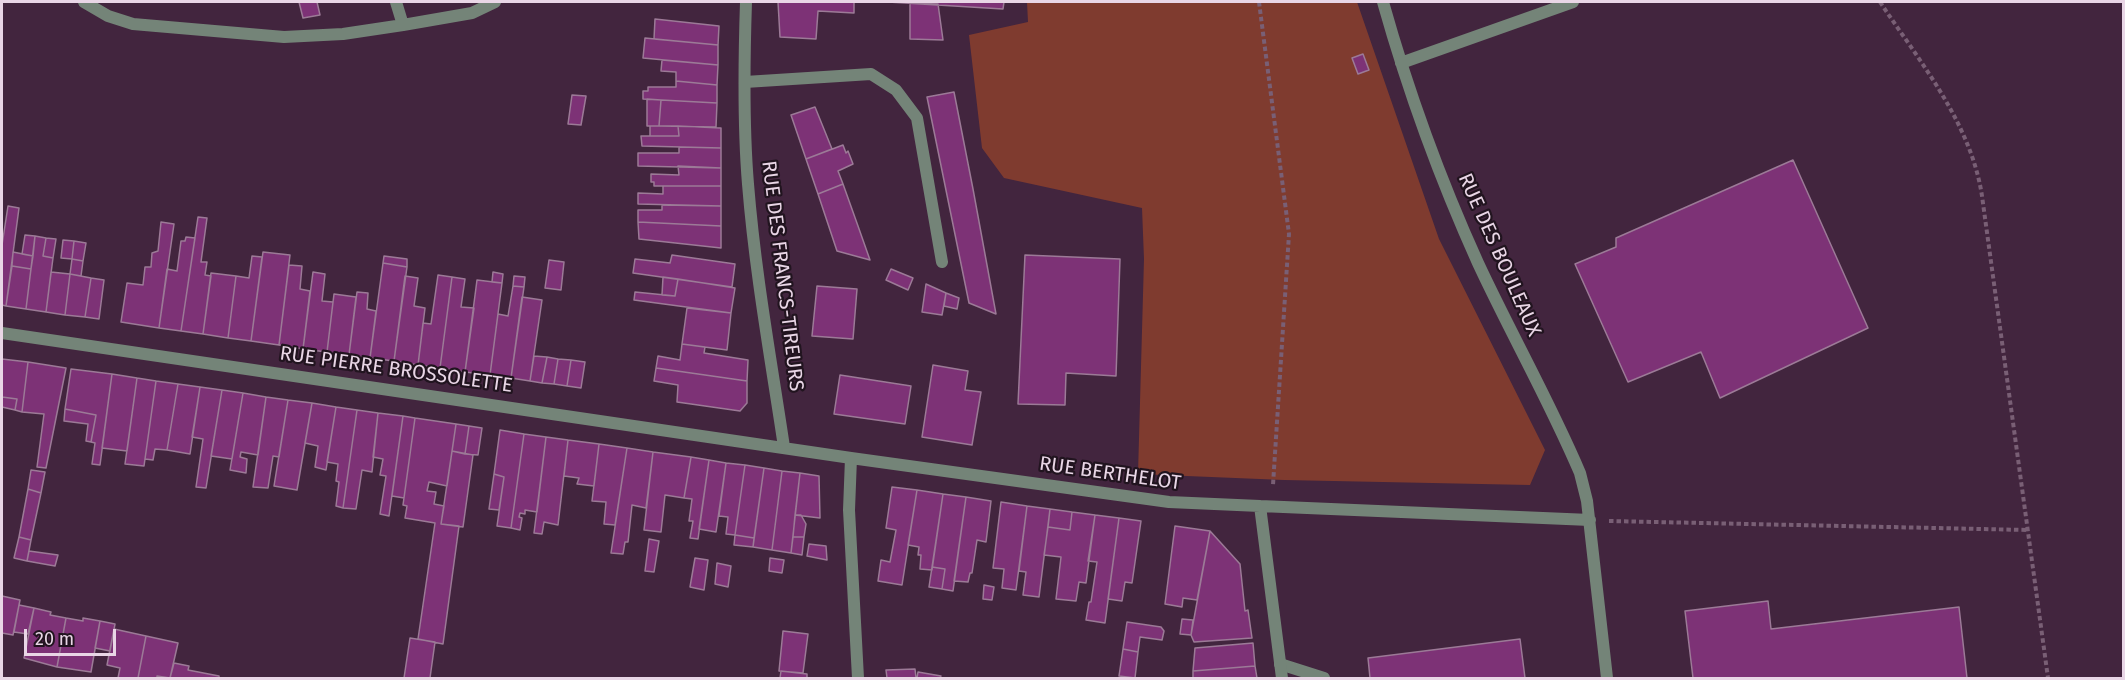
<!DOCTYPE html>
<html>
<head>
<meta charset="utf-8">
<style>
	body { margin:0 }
	#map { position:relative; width:2125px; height:680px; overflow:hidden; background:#42253e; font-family:"Fira Sans",sans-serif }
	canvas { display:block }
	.frame { position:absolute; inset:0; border:3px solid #e9d6e6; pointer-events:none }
	.scale { position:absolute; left:24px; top:629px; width:92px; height:27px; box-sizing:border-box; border:3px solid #e9d6e6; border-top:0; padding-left:8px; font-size:18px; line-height:21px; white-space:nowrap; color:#e9d6e6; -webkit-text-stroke:4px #21141f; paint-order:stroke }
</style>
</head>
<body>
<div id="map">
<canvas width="2125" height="680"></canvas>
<div class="frame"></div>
<div class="scale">20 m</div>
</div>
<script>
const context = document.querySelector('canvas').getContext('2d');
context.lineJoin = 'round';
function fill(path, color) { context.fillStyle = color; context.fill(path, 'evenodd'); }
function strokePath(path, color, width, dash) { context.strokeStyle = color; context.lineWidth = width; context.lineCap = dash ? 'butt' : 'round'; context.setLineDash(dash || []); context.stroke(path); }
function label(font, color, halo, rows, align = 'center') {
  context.font = font + ' "Fira Sans",sans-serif'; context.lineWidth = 4.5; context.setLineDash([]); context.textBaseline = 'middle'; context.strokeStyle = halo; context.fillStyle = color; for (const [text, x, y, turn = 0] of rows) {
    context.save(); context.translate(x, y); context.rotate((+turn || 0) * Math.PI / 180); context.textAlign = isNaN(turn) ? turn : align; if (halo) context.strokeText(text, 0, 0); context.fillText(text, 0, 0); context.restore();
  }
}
const green = new Path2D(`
	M1027,2H1357L1439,239L1545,450L1530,485L1284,480L1138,474L1144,259L1142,208L1004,178L982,148L969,35L1028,22Z`);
const building = new Path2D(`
	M299,2H317L320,15L303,18Z
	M778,2H854V13L818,11L816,39L780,37Z
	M888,2H1004L1003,9Z
	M910,3L938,4L943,40L910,39Z
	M655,19L719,26L718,45L654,39Z
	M645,38L718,45V65L643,58Z
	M1363,54L1369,70L1358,74L1352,58Z
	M662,60L718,65L717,85L676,81V72L661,71Z
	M676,81L717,85V103L643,99V91H648V87H676Z
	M954,92L973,189L996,314L969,303L927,97Z
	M572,95L586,96L581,125L568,124Z
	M647,99L661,100L659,126H647Z
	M661,100L717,103L716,127L659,126Z
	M815,107L832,149L806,159L791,115Z
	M650,126H678L679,136H650Z
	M678,126L721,128V148L642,146L641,136H679Z
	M843,145L846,153L848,151L853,164L838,171L843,184L818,194L806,159Z
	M679,147L721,148V168L638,166V153H679Z
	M1793,160L1868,328L1720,398L1701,352L1628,382L1575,264L1616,247V238Z
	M678,166L721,168V186H654V182H651V174L679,175Z
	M843,184L858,226L870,260L837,251L818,194Z
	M663,186H721V206L638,204V193L663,194Z
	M662,205L721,206V226L638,222V210H662Z
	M8,206L19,208L6,306L2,305V245Z
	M198,217L207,218L201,262H207L205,275L211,276L203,334L181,331Z
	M161,222L174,224L159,328L121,322L127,283L143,285L145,267H151L152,253L158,251Z
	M638,222L721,226V248L639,239Z
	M25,235L35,236L33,256L22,254Z
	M35,236L46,238L43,256L53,258L46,312L26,309Z
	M186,237L195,238L181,331L159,328L167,269L177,271L181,241H185Z
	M46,238L56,239L53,258L43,256Z
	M63,240L74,241L72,259L61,258Z
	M74,241L86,243L83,261L72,259Z
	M13,252L33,256L31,269L12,266Z
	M263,252L290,255L279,345L251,341Z
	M672,255L735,264L732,287L633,273L635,259L670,263Z
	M1025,255L1120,259L1116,376L1066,373L1065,405L1018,404Z
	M252,256L262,257L251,341L228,338L236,276L249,278Z
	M384,256L407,259V267L383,263Z
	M72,259L83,261L81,276L70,274Z
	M549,260L564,262L561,290L545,288Z
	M383,263L407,267L394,361L370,358Z
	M289,265L302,266L300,289L310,291L303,349L279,345Z
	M12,266L31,269L26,309L6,306Z
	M891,269L913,278L908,290L886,280Z
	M51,272L70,274L65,315L46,312Z
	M313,272L325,274L322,301L333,302L327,352L303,349Z
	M493,272L503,274L502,283L492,282Z
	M211,273L236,276L228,338L203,334Z
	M70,274L91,278L85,317L65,315Z
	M438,275L452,277L440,368L418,365L423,323L431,324Z
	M405,276L418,278L414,306L425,308L418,365L394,361Z
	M514,276L525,277L524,287L513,286Z
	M452,277L465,279L461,307L474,308L465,372L440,368Z
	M663,277L678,279L675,296L662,295Z
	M91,278L104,280L99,319L85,317Z
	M678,279L735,288L731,313L634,300L635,292L675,296Z
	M477,280L502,283L490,375L465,372Z
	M926,284L946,293L942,315L922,312Z
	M513,286L524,287L511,378L490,375L498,314L508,316Z
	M817,286L857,289L853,339L812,336Z
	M357,292L368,293L367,309L376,311L370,358L349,355Z
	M946,293L959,298L957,309L944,306Z
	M334,294L356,297L349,355L327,352Z
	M522,297L542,300L530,381L511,378Z
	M687,308L731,313L727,350L682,344Z
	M682,344L705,347L704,353L748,360L747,381L656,368L658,356L680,360Z
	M534,356L547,357L542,383L530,381Z
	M547,357L558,359L554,384L542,383Z
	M2,359L28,362L22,412L15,410L17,399L2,397Z
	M558,359L571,360L567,386L554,384Z
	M571,360L585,362L581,388L567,386Z
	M28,362L66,368L46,468L37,467L44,414L22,412Z
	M933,365L968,371L965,390L981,392L972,445L922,437Z
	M656,368L747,381V403L740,411L677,402L678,385L654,381Z
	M71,369L112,374L100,465L92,464L95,443L91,442L96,415L65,409Z
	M112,374L137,378L127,451L102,448Z
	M840,375L911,386L905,424L834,414Z
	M137,378L156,381L144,466L125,464Z
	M156,381L178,384L167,450L155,449L153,460L145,459Z
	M178,384L200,387L190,454L167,450Z
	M200,387L222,390L206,488L196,487L203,439L192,437Z
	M222,390L243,393L232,459L211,456Z
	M243,393L266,397L258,455L241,452L240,457L247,459L246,473L230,470Z
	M2,397L17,399L15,410L2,407Z
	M266,397L288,400L279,457L273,456L268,488L253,487Z
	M288,400L312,403L297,490L274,486Z
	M312,403L336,407L326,470L315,467L318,446L305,443Z
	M336,407L357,410L343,508L336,506L339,482L336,481L338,464L327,462Z
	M65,409L96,415L91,442L86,441L88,424L64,421Z
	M357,410L378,413L372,472L362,470L356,509L343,508Z
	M378,413L403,416L389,516L380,514L386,476L380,475L383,459L373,457Z
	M403,416L415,418L404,498L392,496Z
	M415,418L456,424L447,486L429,482L427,491L436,492L434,504L444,506L441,524L459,526L443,644L418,639L435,523L405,518L407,506L403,505Z
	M456,424L469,426L465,454L452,451Z
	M469,426L482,428L478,455L465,454Z
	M500,430L524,434L511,528L497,526L504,477L494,474Z
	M524,434L546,437L537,512L525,510V514L520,513L519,517L522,518L520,530L511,528Z
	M546,437L568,440L558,525L544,522L542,534L534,533Z
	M568,440L599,444L594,486L577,484L579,478L564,476Z
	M599,444L627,448L615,525L604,524L606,502L592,501Z
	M627,448L653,452L646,508L632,505L628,542H625L623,554L611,553Z
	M452,451L473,455L463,527L441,524Z
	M653,452L691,457L684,498L665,495L661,532L644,530Z
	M691,457L709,460L698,539L690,538L693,521H689L692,499L684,498Z
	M709,460L726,463L716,532L699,529Z
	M726,463L745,465L735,535L726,534L728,517L719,516Z
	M745,465L764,468L754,538L735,535Z
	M764,468L782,471L772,550L753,547Z
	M31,470L45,472L41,493L28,489Z
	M782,471L800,473L791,553L772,550Z
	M800,473L819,476L820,518L795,515Z
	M494,474L504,477L499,510L489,509Z
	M892,487L917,490L902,585L878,581L881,560L890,562L896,530L886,528Z
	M28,489L41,493L31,540L19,537Z
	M917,490L943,494L932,570L920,569L921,555H918L919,547L908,545Z
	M943,494L966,497L953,591L942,589L945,569L932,567Z
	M966,497L991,501L986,542L977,540L972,573H970L968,582L954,581Z
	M1001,502L1027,506L1016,590L1002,588L1004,569L993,568Z
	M1027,506L1050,509L1039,597L1023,595L1026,572L1019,571Z
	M1050,509L1072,512L1070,530L1048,527Z
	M1072,512L1095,515L1086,583L1079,582L1076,601L1056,599L1061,557L1044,555L1048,527L1070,530Z
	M795,515H801L806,524L804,537H793Z
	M1095,515L1119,518L1105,623L1086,620L1089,602H1091L1097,562L1088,561Z
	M1119,518L1141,521L1132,583L1125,582L1122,601L1108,599Z
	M1175,526L1210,531L1197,600L1183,598L1182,607L1165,604Z
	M1210,531L1240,564L1245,611L1248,610L1252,638L1194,642L1191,635Z
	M735,535L754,538L753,547L734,545Z
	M19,537L31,540L27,561L14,558Z
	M793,537H804L802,555L791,553Z
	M649,539L659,541L654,572L645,571Z
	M809,544L826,546L827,560L807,556Z
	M29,551L58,555L55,566L27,561Z
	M695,558L708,560L704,590L690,587Z
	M770,558L784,560L782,573L769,571Z
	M717,563L731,566L728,587L715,584Z
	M932,567L945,569L942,589L929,587Z
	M984,585L994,587L992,600L983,599Z
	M2,596L20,600L13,635L2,633Z
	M1768,601L1771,629L1959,607L1967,678H1693L1685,611Z
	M19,605L34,608L28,634L14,632Z
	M34,608L51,612L50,615L66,618L57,667L24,658Z
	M66,618L83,621V618L100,621L91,672L57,667Z
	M1182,619L1193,620L1191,635L1180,634Z
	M100,621L115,624L110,651L95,648Z
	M1127,622L1161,627L1164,631L1162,640L1140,637L1138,652L1123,649Z
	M114,629L146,636L138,678H118L120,668L107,665Z
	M783,631L808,634L803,673L779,671Z
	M146,636L178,643L170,678L157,676V678H138Z
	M410,638L435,642L430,678H404Z
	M1520,639L1525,678H1370L1368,658Z
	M1253,643L1255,666L1193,671L1195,648Z
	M1123,649L1138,652L1135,678L1119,676Z
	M174,663L189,666L188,670L219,676V678H170Z
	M1255,666L1257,678H1193V671Z
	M915,669L916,678H887L886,670Z
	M781,671L807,674V678H780Z
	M918,672L941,676L940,678H917Z`);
const path = new Path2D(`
	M1259,2L1289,234L1273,485
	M1880,2C1920,62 1971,123 1982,196L2048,678
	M1609,521L2028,530`);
const lane = new Path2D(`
	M84,2L108,16L133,24L284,37L343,34L403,25
	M396,2L403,25L472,13L495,2
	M745,82L871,74L896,90L917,118L942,262
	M1280,664L1324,678`);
const street = new Path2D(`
	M746,2C744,62 743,124 748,184C755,272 771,360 784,447
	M1383,2C1408,91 1440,179 1478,263C1511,334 1550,402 1580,473L1587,501L1607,678
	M1401,63L1573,2
	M2,333L851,458L1169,502L1260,506L1282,678
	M851,458L849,510L858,678
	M1260,506L1590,520`);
const streetNames = [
	["RUE DES BOULEAUX",1499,255,66],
	["RUE DES FRANCS-TIREURS",782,276,83],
	["RUE PIERRE BROSSOLETTE",396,370,8],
	["RUE BERTHELOT",1110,474,8]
];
fill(green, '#7f3b2f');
fill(building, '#7d3276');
strokePath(building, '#9c7a97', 1.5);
strokePath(path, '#795f75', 4, [4.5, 3]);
strokePath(lane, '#748478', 12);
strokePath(street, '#748478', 12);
label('20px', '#e9d6e6', '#21141f', streetNames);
</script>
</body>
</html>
